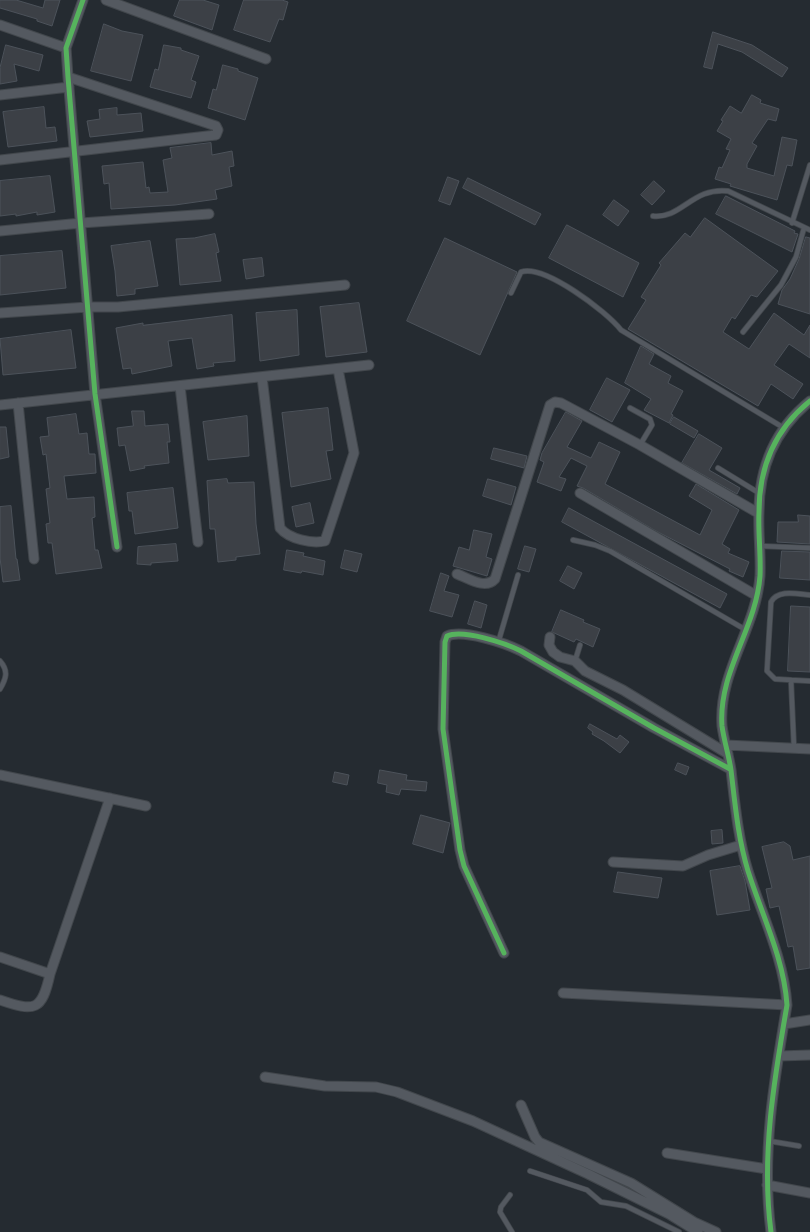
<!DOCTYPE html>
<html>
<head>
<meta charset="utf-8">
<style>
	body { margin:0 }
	canvas { display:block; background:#252b31 }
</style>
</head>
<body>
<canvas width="810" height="1232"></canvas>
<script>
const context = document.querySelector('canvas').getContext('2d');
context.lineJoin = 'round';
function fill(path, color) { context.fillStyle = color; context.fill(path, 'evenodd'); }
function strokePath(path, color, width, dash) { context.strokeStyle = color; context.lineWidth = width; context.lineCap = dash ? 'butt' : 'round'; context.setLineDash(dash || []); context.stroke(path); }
const building = new Path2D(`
	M0,0H16L43,8L45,0H60L52,26L37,21V19L0,8Z
	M180,0H203L219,5L212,30L174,16Z
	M244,0H282L288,2L283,20L279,19L270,42L234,30Z
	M104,24L122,31L143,35L131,81L91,71Z
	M713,32L752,45L788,68L782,77L742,52L718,44L712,69L704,67Z
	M6,45L43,55L39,71L14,64L17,81L0,84V68Z
	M164,45L181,48V50L199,56L191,80L196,82L191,98L150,87L155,69L158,70Z
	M223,65L238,69V71L258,78L245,120L208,108L213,89L216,90Z
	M752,95L761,100L760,103L779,109L776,121L768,119L752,143L757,146L747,164V168L774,176L782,137L797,140L792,166L787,165L777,200L730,186L731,184L715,179L719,167L722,168L730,150L726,149L731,139L717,131L723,121L721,120L730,106L741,113Z
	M44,107L46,128L55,127L57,141L8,147L3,112Z
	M117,108V115L141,113L143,131L90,137L87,121L100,119L99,110Z
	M211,143L212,155L232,151L234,166L229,167L232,186L215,190L217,199L175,205L111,209L109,183L104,184L102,166L143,162L146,188L149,187L150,193L168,192L163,160L172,158L170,148Z
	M50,176L55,212L37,215V212L16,216V214L0,216V181Z
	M448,177L459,181L450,205L439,201Z
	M468,178L541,214L535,225L463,188Z
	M654,181L665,191L652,205L641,195Z
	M726,196L795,231L794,233L798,234L792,252L716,214Z
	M614,200L629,211L618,226L603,215Z
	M705,218L778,271L757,297L751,295L735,319L732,317L723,332L749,349L774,313L804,335L810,325V358L789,344L774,365L803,384L793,399L771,384L758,406L628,329L646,300L641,297L661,265L659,263L685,233L690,237Z
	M567,225L639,263L623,297L549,258Z
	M215,234L219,252L216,253L221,281L180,285L176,239L194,238Z
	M806,237L810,238V314L778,304L782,290L790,279L799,259Z
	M445,238L517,272L480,355L407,321Z
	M150,241L158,286L135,289V294L117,296L115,271L111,246Z
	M62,251L66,288L0,295V256Z
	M262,258L264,276L246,279L243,260Z
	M359,303L367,352L326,357L320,307Z
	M297,310L299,355L260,361L256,313Z
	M232,315L235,361L213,363L214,366L197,369L192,338L168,341L172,366L132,374L131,368L123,369L116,328L143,323V325Z
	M71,330L76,368L3,375L0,339Z
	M641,346L654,354L649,364L671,376L668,383L683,391L671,414L673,415L669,423L644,410L651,399L625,383Z
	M607,378L630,390L612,422L590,410Z
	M328,408L333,450L326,451L331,479L291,487L282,413Z
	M132,411H144L145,426L168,424L170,442H167L169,463L144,466L145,468L130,471L125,445L119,446L117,428L133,426Z
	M566,412L582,421L567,447L591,458L599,442L620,452L605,484L700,535L712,510L689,496L696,484L739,510L722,544L730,549L728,553L749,562L743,577L729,571L730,569L656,531L583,488L577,486L587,466L571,458L559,477L566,479L561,491L537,482L544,462L540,460L542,453Z
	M76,414L79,434L87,433L89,454H95L96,473L64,476L67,499L94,497L95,517L92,518L95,550H98L102,568L56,574L52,543H48L46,524L50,523L46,489L50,488L46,454L43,455L40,437L49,436L47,418Z
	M247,416L249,456L208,460L203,422Z
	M674,417L698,431L694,438L670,424Z
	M0,427H6L9,457L0,459Z
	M699,434L722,448L709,470L740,488L737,494L682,463Z
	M494,448L527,456L524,468L491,459Z
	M227,479L228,483L254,482L256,524L260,554L236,557V560L218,562L215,529H210L207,481Z
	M488,479L516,487L511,505L483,496Z
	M173,488L178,528L135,534L132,511H129L127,493Z
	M310,503L314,523L296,527L292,507Z
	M11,506L16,559H17L20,580L3,582L0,558V507Z
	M569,508L727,594L720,608L562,522Z
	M798,515L810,516V544L777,542L778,522H798Z
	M474,530L492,534L486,557L492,559L487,576L453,566L459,547L469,550Z
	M176,544L178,561L151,563V565L137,564L138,547Z
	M525,546L536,549L529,572L518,569Z
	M287,550L304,553L303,556L325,561L323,575L302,571L301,573L284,570Z
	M345,550L362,554L357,572L341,568Z
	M782,551L810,552V580L780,578Z
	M568,566L582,573L574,589L560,581Z
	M441,573L449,576L444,591L459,595L452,617L430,611Z
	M475,601L487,605L481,628L468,624Z
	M791,606L810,607V672L788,671Z
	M561,610L584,620L583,622L600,629L593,647L576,639L574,642L552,632Z
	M590,724L617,739L620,735L629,742L620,753L604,741L592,734L593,732L588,728Z
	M678,763L689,767L686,775L675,770Z
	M380,770L407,775L406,780L427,782L426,791L401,789L399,795L386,792L387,785L378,783Z
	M335,772L349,775L347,785L333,782Z
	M421,815L450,823L443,853L413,844Z
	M722,830L723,843L712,844L711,831Z
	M784,842L790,846L793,860L810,856V968L797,970L793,946L788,947L779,906L770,908L766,889L772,888L762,847Z
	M740,866L745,881L750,910L717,915L710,871Z
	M618,872L662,878L658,898L614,892Z`);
const service = new Path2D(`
	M653,216C682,219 692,187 728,191L810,230
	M792,223L810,165
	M511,293L521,272C544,264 606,311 621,330L784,428
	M743,332L781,285L796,257L804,228
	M630,408L650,419L652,425L640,445
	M718,468L759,493
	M573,540L595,545L610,551L746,630
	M760,546L810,548
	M498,643L518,575
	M0,661C9,671 6,679 0,689
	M575,661L580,645
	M791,680L775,679L767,671L771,602C778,589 797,594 810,595
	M794,748L791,680L810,681
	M769,1141L799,1146
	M530,1171L587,1190L601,1202L626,1206L679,1232
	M510,1195L501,1207L500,1212L512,1232`);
const minor = new Path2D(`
	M83,0L66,48L68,77L95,394L117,547
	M106,0L266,59
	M0,25L66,48
	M0,95L69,87
	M0,160L216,135L218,130L216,126L68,77
	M0,231L81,223L209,214
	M0,313L88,307H118L345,285
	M262,377L280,528C289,539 312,544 325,541L354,453L338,369
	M180,386L198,542
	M18,403L34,559
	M0,405L369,365
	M580,493L757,596
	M457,574C468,578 485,590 495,579L550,405L555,402L561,403L640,445L758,513
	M550,637L549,645L553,652L560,657L575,661L585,671L623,690L728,754
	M726,745L810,749
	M0,775L146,806
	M613,862L683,866L708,855L741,845
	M504,953L464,866L460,850L443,729L445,642L447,636C463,629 505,643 521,651L654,728L730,769
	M0,957L50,974L110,798
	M563,993L787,1005
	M0,1000C35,1012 42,1011 50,974
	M784,1024L810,1020
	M779,1056L810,1055
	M265,1077L325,1086L376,1087L397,1092L473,1121L588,1174L669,1214L698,1232
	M521,1105L535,1137L539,1142L631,1183L694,1222L716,1232
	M667,1153L767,1169
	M767,1185L810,1193
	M771,1232C761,1156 774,1080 787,1005C784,959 762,915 748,871C738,838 735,804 731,770C729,756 724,741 722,726C718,672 756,629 760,576C761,554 758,533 759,512C759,467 774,430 810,401`);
const cycleway = new Path2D(`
	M83,0L66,48L68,77L95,394L117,547
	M504,953L464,866L460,850L443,729L445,642L447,636C463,629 505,643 521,651L654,728L730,769
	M771,1232C761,1156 774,1080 787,1005C784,959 762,915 748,871C738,838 735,804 731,770C729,756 724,741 722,726C718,672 756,629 760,576C761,554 758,533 759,512C759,467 774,430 810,401`);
fill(building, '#3c4046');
strokePath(building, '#4c525a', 1);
strokePath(service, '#42474c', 6);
strokePath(minor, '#42474c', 11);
strokePath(service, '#545960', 4.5);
strokePath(minor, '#545960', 9);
strokePath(cycleway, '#56b35d', 5);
</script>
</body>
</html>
